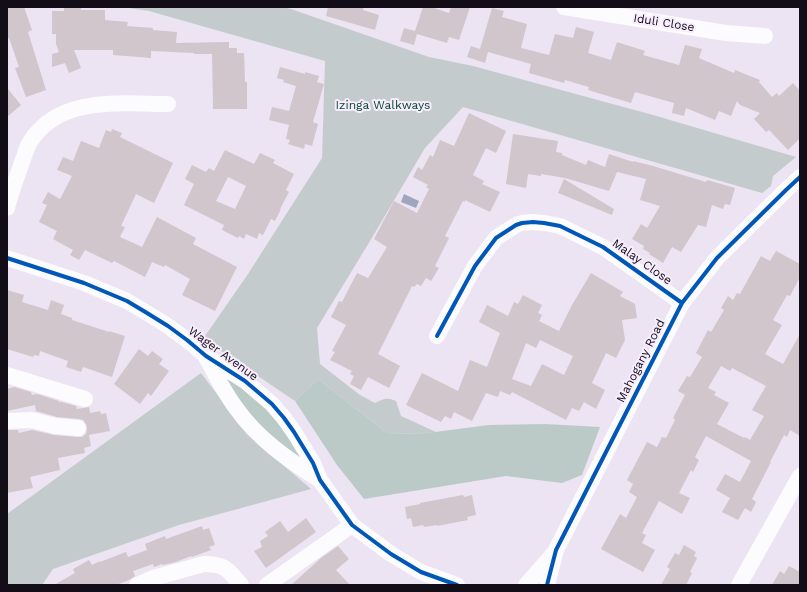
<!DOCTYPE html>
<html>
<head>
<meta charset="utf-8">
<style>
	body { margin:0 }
	#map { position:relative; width:807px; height:592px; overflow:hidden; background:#ece3f3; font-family:"Work Sans",sans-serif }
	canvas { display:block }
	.frame { position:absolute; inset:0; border:8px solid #130d17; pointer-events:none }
</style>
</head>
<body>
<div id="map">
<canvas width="807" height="592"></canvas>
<div class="frame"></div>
</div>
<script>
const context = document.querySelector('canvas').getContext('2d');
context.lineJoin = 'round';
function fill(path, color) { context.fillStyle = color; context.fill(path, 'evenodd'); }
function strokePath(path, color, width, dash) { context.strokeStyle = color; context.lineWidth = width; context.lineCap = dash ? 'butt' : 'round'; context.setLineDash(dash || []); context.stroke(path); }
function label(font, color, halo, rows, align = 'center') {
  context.font = font + ' "Work Sans",sans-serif'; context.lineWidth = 4; context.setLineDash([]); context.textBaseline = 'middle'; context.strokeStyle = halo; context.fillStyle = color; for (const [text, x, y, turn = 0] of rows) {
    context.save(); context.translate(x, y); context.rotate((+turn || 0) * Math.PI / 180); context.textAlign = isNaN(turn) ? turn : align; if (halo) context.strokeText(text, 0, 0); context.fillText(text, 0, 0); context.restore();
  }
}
const green = new Path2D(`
	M122,7H282L291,9L429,57L473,66L653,115L796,157L773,176L771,186L762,193L463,107L425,148L370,241L317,328L320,364L360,395L375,403C384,399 386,397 396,401L401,416L436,432L419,434L387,433L318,379L295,401L203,339L248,274L322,158L325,61L149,11Z
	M201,373L247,434L311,489L179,525L53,569L42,585H7V514Z`);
const forest = new Path2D(`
	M228,376L256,396L293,438L303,462L257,425L225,379Z
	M318,379L387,433L419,434L489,425L545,424L600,427L582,475L562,483L506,476L364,499L337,465L295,401Z`);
const water = new Path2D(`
	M404,194L419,201L416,208L401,202Z`);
const building = new Path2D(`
	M7,7H24L32,30L28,32L46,90L26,97L15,68L19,67L9,38L7,39Z
	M328,7H364L363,10L379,15L375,30L326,16Z
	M423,7H431L449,13L451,7H470L459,40L449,37L447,43L417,34L414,45L400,41L404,28L415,31Z
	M64,8H81V10H105V20L128,22L127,26L153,28V30L177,32L176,43L229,42V48H237V53H244L245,82H247V109H213L212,54H194V53L151,51V58L113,55V50H74L81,68L69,73L65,63L52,67V54L59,52L56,44V34H52V11H64Z
	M492,8L504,11L502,17L527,24L521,48L549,55L555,34L573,38L576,27L594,32L588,53L611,60L617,42L645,51L643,55L679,65L685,45L702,49L699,58L734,73L735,70L760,80L759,82L772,97L777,93L779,96L793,83L800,91V138L788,150L769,130L766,132L754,119L760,113L740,105L737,101L731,116L719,111L715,120L686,108L684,116L672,113L674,103L635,92L631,103L588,90L589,87L565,80L564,83L529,73L531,64L488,52L485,63L467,57L471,46L480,49Z
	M280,67L305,74V72L319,76L317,82L324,84L313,122L318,124L312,146L305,144L304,149L288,144L290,140L286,139L289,125L269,120L272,107L289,111L296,86L283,82L284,80L277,78Z
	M7,88L21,105L7,117Z
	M469,113L506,131L496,153L486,148L473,175L484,181L482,184L500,192L490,212L465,200V202L463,201L445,236L449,238L435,266L439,268L431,281L426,278L421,286L417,284L414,287L412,286L378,354L400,366L389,388L368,377L361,390L350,384L354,376L350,374L352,371L330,360L335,352L332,351L346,325L331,317L339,301L342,302L357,273L368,278L387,247L374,239L394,201L417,213L429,189L426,187L428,185L413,177L418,167L422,170L430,155L433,157L440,140L454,146Z
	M112,129L122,133L120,137L173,163L154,203L136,194L121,226L125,227L120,237L142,247L157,217L196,238L193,244L237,267L215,311L182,295L190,279L165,265L164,267L152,262L145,277L114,261L112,263L85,250L79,260L70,255L73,250L53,239L57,231L39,222L47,205L42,203L48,192L60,199L72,176L57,170L63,157L73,161L81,141L99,148L106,130L111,132Z
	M513,134L558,141L556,152L562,153V155L586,165L588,160L605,167L609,154L633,162V161L653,166L706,182L707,180L735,188L730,205L725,204L723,209L712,205L706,227L698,225L681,252L672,247L663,263L649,254L650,253L643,249L644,246L632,239L641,224L647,228L660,206L640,200L646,179L617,172L609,191L565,178L541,174V176L528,174L526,188L506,184Z
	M225,150L254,164L260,153L275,160L273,163L294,174L286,190L289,192L280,209H281L275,221L271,219L263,235L259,233L257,239L246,234L244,239L239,236L238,238L222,230L224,225L184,205L194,184L185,179L192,165L206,172L209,168L214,171ZM228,177L246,186L235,209L216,201Z
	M564,179L614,209L612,215L558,193Z
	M776,251L800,264V277L790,296L787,295L773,320L782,325L765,354L783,364L800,334V436L790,430L787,437L784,435L770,462H771L752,499L756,502L751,512L745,508L738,520L722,512L730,498L716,490L725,474L740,482L751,461L706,436L695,457L699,460L693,472L691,470L679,493L690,498L682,514L659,501L642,533L646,535L642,543L655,550L643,572L601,549L620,514L626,518L637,497L629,492L633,484L627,480L647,442L657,447L662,437L666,438L675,420L673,418L685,395L678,391L687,376L690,377L702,357L696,353L708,330L711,332L724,310L721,308L728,296L733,300L737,293L740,294L761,256L770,261ZM721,366L730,371L732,368L766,386L752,410L764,416L750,440L745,437L744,438L717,424L729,403L714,395L716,392L708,388Z
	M591,273L623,292L620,296L635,304L637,318L622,320L625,340L616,358L606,353L592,383L605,390L596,409L584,402L579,411L572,408L566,420L512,392L510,395L500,391L498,397L486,393L472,421L454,412L451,419L445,416L441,422L406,405L422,373L458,391L470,360L487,367L500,333L479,322L487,305L508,316L514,302L518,304L523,295L542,305L538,313L542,315L539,321L559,331L572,305ZM540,340L573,356L564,375L542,364L531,386L512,379L526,343L536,348Z
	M7,290L24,295L22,302L48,310L51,300L64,305L61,314L72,318V320L109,332V331L125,336L112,377L83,367L81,372L66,367L68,361L40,351L39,356L34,355L33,357L7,349Z
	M139,349L148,356L152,351L163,359L159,364L169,371L151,396L148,393L140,404L114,384Z
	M14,387L31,392L32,395L37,394L59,401V402H62L76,406L77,409L89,407L90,413L100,411L101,414L106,413L110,431L89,435L91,446L84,448L85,453L58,458L60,470L30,477L33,488L7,493V430H18L19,433L32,430L54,435L77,437H82L86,434L87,428L86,424L83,420L79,419L57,417L36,411L35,405L7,411V389Z
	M463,495L464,497L472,495L476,515L467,517L468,520L437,526V525L424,527L423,525L413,527L411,518L407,519L405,507L420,504V503Z
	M306,518L316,532L266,568L254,551L262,547L260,541L268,536L265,532L280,521L288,532Z
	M202,526L203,530L209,528L215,545L209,547L211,550L192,557L191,556L176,562L163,565L162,564L154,567L153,564L133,571L135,576L129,580L116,585H54L75,573L73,569L89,560L92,565L100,561V562L126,552L128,557L147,550L145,544L165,536L166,539Z
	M684,545L696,552L694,556L697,558L690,572L692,573L686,585H661L670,569L667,567L675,553L679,555Z
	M338,546L349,559L336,570L350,585H291L321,558Z
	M789,566L800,572V585H772L780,571L784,574Z`);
const street = new Path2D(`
	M564,7L726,33L765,36
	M7,208C11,192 17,177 22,162C25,155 26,148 30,142C59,95 121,104 168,104
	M7,258L84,283L127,301L147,313L168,326L187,340L206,356L245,381L272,404L284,418L294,432L313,463L320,480L352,525L391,554L421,572L457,585
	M437,336L475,266L496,238L516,225L522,223L533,222L544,223L560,226L603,247L682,303
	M206,357C215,374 224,392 236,408C257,438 288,460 320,480
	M7,375L85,399
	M7,421L32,420L55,426L78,428
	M137,585L153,578L204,564C226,564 228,570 241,585
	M267,585L352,525
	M526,585L554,553
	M547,585L556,550L682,303L717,258L786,190L800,177
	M739,585L800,476`);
const cycleway = new Path2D(`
	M7,258L84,283L127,301L147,313L168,326L187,340L206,356L245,381L272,404L284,418L294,432L313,463L320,480L352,525L391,554L421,572L457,585
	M437,336L475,266L496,238L516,225L522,223L533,222L544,223L560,226L603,247L682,303
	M547,585L556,550L682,303L717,258L786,190L800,177`);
const streetNames = [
	["Iduli Close",664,23,9],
	["Malay Close",642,262,35],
	["Wager Avenue",223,354,36],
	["Mahogany Road",641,361,-63]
];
const parkNames = [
	["Izinga Walkways",383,105]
];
fill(green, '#c4cbcc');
fill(forest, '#bccac7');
fill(water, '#9ea7bd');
fill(building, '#d1c6cc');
strokePath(street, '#fcfbfd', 16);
strokePath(cycleway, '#0057b8', 4);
label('12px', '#130d17', '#f7edfe', streetNames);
label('12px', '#0a472f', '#f7edfe', parkNames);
</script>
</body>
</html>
